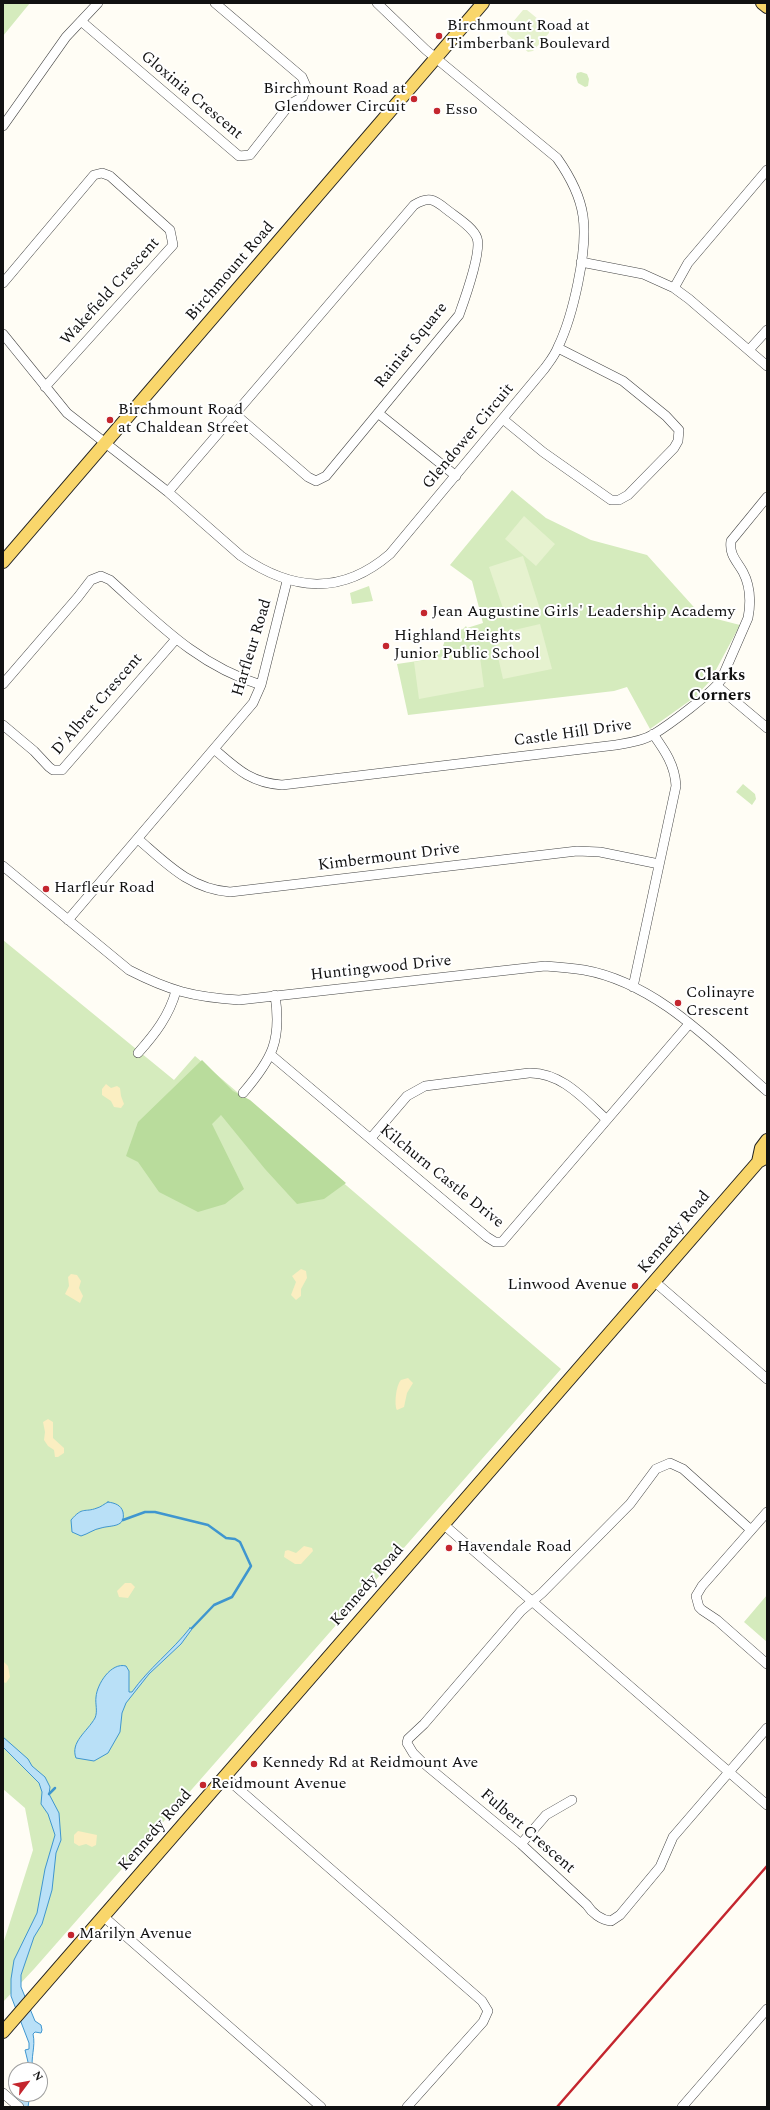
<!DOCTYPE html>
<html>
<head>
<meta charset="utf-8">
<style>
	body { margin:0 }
	#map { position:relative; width:770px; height:2110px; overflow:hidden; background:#fffdf5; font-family:Spectral,serif }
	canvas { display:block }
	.frame { position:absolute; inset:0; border:4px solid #111; pointer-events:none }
	.north { position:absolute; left:8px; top:2062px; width:40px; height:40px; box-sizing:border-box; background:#fff; border:1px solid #a0a0a0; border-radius:50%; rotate:58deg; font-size:11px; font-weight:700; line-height:16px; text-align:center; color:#111 }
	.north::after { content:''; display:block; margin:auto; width:14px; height:18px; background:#c4262e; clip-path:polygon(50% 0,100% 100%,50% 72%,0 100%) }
</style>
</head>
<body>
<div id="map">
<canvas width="770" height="2110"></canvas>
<div class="frame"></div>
<div class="north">N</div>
</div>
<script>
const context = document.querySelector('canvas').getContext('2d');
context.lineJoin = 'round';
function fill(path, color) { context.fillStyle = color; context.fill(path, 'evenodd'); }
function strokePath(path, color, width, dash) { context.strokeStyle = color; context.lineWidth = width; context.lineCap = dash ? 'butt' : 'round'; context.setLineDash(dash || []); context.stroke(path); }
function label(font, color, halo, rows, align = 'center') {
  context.font = font + ' Spectral,serif'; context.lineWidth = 4; context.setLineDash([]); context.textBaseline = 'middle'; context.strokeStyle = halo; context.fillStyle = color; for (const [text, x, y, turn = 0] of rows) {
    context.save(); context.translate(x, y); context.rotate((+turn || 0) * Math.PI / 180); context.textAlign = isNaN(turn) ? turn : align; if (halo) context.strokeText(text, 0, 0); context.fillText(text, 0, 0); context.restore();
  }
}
const green = new Path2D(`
	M3,3H30L3,36Z
	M581,72L587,74L589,79L588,86L585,87L578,83L576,77L577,73Z
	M512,490L546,518L591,540L647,555L701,615L740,625L710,681L695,697L650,729L627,687L614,691L408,715L397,664L431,659L429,657L442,649L447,634L463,629L466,626L467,628L483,623L472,581L450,565Z
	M369,586L373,601L352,604L350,593Z
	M743,784L755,794L756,799L752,805L736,792Z
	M3,940L174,1080L195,1056L561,1369L34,1969L3,2002V1944L33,1850L25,1808L3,1789Z
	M767,1595V1642L744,1622Z`);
const forest = new Path2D(`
	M202,1060L233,1091L250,1100L346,1183L324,1199L297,1204L265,1169L221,1115L212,1124L244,1189L225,1204L198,1212L159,1192L138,1162L126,1156L138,1122Z`);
const sand = new Path2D(`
	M106,1084L111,1088L117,1086L120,1088L121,1096L124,1104L121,1108L114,1107L111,1101L102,1095V1089Z
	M301,1269L306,1271L307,1278L301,1289V1296L296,1300L291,1295L296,1282L292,1276Z
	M71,1274L77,1275L81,1281L79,1288L83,1296L80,1303L65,1294L69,1286L68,1277Z
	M408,1378L413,1383L407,1393L404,1407L397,1410C394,1405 396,1385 401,1380Z
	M48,1419L53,1422V1438L64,1448V1453L58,1457H55L54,1450L48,1446L44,1440L45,1432L43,1422Z
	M304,1546L312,1548L313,1551L301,1564H295L284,1557L285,1551L288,1550L296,1553Z
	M125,1583H131L135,1587L128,1598L119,1597L117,1591Z
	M3,1661L8,1666L10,1677L6,1683L3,1682Z
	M78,1831L97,1835L96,1845L92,1847L86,1844L79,1846L74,1843V1835Z`);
const pitch = new Path2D(`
	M523,10H527L549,28V33L533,51L528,52L507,34V29Z
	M524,516L555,544L536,566L505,539Z
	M523,556L540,609L507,620L489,567Z
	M540,624L552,669L503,679L493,635Z
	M479,650L484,687L419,699L414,662Z`);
const water = new Path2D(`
	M108,1502C115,1503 121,1505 123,1512C126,1528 111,1525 101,1528C94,1529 88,1534 81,1536L72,1532L71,1520C83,1506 84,1513 97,1508C101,1507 104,1504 108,1502Z
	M190,1628L192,1629L181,1644L149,1674L126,1703L122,1713L120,1732L108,1753L94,1761L76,1758C70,1742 87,1732 95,1718C98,1711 95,1704 96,1697C97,1684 111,1662 126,1666L129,1671V1692H132C149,1668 172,1651 190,1628Z
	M3,1737L28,1759L32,1766L45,1777L50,1787L49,1794L59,1813L61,1840L56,1853L52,1890L42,1924L34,1937L21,1975V1987L35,2021L41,2025L42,2030L41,2033L35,2032L33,2034C36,2047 30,2058 33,2070H26L28,2062L25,2050L29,2049V2043L11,1996V1979L14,1960L37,1913L45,1869L55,1835L48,1814L41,1804L42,1792L39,1783L3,1747Z
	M16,2093L30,2094L28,2107H12Z`);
const stream = new Path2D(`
	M123,1520L145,1512H155L208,1525L226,1538L235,1539L240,1542L251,1566L232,1597L214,1605L192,1628
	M49,1794L55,1788`);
const minor = new Path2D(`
	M81,21L239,156L250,155L290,104L303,97L306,86L302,77L215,3
	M3,126L66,37L98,3
	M581,262L643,274L674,288L689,299L767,366
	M3,283L94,175L102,173L110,176L170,230L173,245L45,387
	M674,288L688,263L767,170
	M3,334L67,413L168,492L241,556C292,591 341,596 390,554L545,368C550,361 555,355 558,347C573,316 588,250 583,216C580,195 569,175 557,158L426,50L377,3
	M749,350L767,330
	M378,413L456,476
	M504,420L543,452L611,500H619L628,495L674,448L678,441L679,430L666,416L623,381L558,348
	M168,492L414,205C428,196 434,199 446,209C456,217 473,227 477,238C482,252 464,301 459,315L326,476L316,481L308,477L235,414
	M3,684L78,597L91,580L101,576L110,580C158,623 197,665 261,685
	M717,686L767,728
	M3,725L34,751L49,767L53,770H62L176,639
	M214,749C237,769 251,783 282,785L616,745C628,743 643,741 654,734C669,725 712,693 721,680L748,618C751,602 751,587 743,572C737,561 729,555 731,541L767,497
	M138,839C167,864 190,889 230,892L577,851L600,852L659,864
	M3,866L129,970C170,991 193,997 239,1000L545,966C558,967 571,968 584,970C657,983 713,1044 767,1091
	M68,920L253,703L261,685L287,581
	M633,987L676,786C675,765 665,751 653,734
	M138,1053C155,1034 169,1016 176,991
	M271,1055L487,1237L495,1242H502L689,1024
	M243,1093C272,1059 282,1041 275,995
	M371,1138L407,1096L425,1086L529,1073C561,1072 584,1099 606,1119
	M655,1282L767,1379
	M767,1512L702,1586L696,1596L699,1607L702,1610L717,1620L767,1664
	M443,1524L767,1805
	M751,1530L683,1469L670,1463L656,1469L630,1504L542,1593L521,1611L424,1724L408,1739L407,1743L413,1753L421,1761L521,1844L587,1905C592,1913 601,1920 611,1921L620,1915L660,1867L673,1837L767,1728
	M225,1777L482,2001L488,2011L483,2022L407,2107
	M521,1844L546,1815L572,1800
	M104,1917L321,2107
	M3,2093L19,2107
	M682,2107L767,2009`);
const major = new Path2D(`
	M762,3L767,7
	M3,562L483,3
	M758,1162L761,1148L767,1140
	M3,2032L758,1162L767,1157`);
const rail = new Path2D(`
	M557,2107L767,1866`);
const markers = [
	[439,36,4,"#c4262e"],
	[414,99,4,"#c4262e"],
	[437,111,4,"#c4262e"],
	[110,420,4,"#c4262e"],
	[424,613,4,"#c4262e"],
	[386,646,4,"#c4262e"],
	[46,889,4,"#c4262e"],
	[678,1003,4,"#c4262e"],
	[635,1286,4,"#c4262e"],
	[449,1548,4,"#c4262e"],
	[254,1764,4,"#c4262e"],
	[203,1785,4,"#c4262e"],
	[71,1935,4,"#c4262e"]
];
const poiNames = [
	["Birchmount Road at",447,27],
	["Timberbank Boulevard",447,45],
	["Birchmount Road at",406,90,"right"],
	["Glendower Circuit",406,108,"right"],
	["Esso",445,111],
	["Birchmount Road",118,411],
	["at Chaldean Street",118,429],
	["Jean Augustine Girls' Leadership Academy",432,613],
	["Highland Heights",394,637],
	["Junior Public School",394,655],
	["Harfleur Road",54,889],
	["Colinayre",686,994],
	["Crescent",686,1012],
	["Linwood Avenue",627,1286,"right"],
	["Havendale Road",457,1548],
	["Kennedy Rd at Reidmount Ave",262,1764],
	["Reidmount Avenue",211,1785],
	["Marilyn Avenue",79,1935]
];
const streetNames = [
	["Gloxinia Crescent",191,96,40],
	["Birchmount Road",231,272,-49],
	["Wakefield Crescent",111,292,-48],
	["Rainier Square",412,346,-51],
	["Glendower Circuit",469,437,-50],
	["Harfleur Road",253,648,-73],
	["D'Albret Crescent",98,705,-49],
	["Castle Hill Drive",573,734,-8],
	["Kimbermount Drive",389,858,-7],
	["Huntingwood Drive",381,969,-6],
	["Kilchurn Castle Drive",441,1177,39],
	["Kennedy Road",675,1233,-50],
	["Kennedy Road",368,1586,-49],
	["Kennedy Road",156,1831,-49],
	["Fulbert Crescent",527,1832,41]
];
const neighbourhoodNames = [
	["Clarks",720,677],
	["Corners",720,697]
];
fill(green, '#d5ebbd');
fill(forest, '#b9dc9c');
fill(sand, '#fbeec1');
fill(pitch, '#e6f2cf');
fill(water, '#b9e0f7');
strokePath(water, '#3f96cf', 1);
strokePath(stream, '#3f96cf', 2.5);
strokePath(minor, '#444', 10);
strokePath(major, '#222', 14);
strokePath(minor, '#fff', 9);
strokePath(major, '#f9d66b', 12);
strokePath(rail, '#c4262e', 2.5);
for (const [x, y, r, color] of markers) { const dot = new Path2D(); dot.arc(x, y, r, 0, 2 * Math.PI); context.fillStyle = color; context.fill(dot); strokePath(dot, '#fff', 1.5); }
label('16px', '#111', '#fff', poiNames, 'left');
label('16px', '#111', '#fff', streetNames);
label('bold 17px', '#111', '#fff', neighbourhoodNames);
</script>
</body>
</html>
